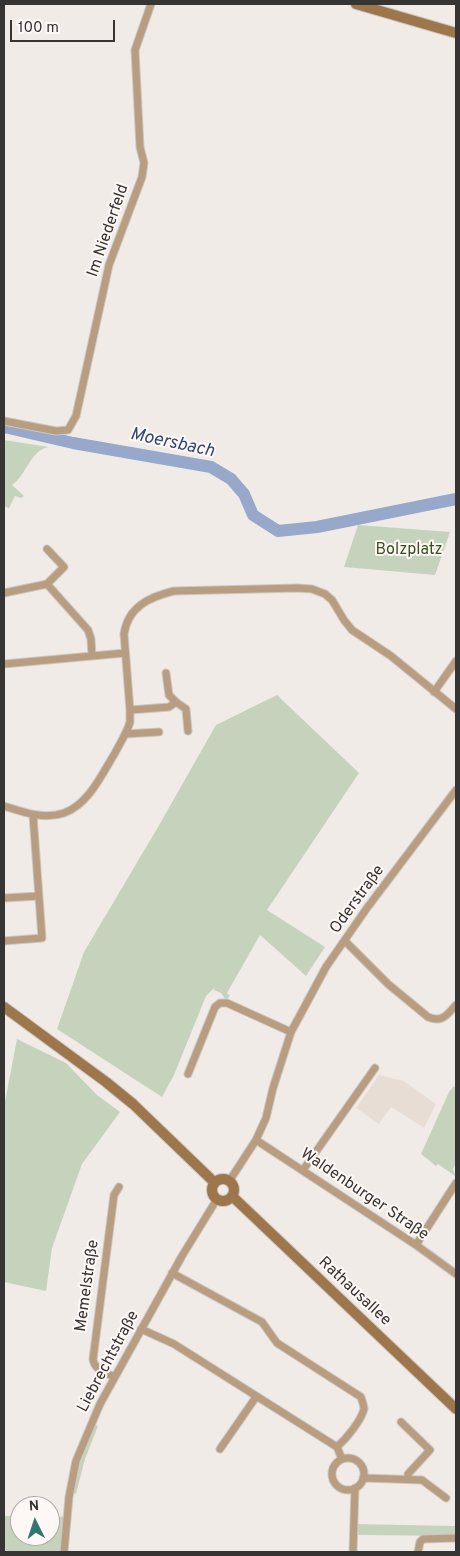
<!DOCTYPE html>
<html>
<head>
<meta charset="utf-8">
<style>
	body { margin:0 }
	#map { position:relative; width:460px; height:1556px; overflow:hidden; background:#f0ebe7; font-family:Overpass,sans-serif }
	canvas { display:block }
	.frame { position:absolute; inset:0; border:5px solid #373534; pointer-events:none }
	.north { position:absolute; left:10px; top:1496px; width:50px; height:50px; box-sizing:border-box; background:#fdf8f5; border:1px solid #aeaaa8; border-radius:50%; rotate:356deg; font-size:14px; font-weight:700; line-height:20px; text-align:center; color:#373534 }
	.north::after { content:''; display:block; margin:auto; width:18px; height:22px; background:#30776f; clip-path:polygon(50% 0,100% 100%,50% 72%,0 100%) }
	.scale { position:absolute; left:10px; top:20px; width:105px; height:22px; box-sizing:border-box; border:2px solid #373534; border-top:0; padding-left:6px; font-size:15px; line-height:18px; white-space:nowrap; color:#373534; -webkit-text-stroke:4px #fdf8f5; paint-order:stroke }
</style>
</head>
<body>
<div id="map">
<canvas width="460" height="1556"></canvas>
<div class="frame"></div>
<div class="north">N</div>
<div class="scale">100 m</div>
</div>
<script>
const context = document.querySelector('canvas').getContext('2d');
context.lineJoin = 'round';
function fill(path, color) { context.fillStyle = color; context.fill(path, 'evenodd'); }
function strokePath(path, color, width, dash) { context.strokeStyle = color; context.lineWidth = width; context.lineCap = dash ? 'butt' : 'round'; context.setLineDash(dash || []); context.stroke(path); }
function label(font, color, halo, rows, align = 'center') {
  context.font = font + ' Overpass,sans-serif'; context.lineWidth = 4; context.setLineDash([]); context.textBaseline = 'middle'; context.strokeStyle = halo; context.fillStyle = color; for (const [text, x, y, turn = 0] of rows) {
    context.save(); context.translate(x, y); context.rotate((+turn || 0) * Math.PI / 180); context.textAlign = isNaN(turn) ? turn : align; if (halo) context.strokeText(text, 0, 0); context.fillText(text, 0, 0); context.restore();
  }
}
const built = new Path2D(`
	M379,1075L404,1081L436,1104L424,1128L391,1107L379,1124L356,1108Z`);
const green = new Path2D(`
	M4,440L49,447C30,450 27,475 12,485L24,496L21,498L15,496L9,508L4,506Z
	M358,525L450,532L435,575L344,567Z
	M277,695L359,773L267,910L325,947L306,976L260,935L227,993L230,996L226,1000L221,993L214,990V988L206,996L174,1075L162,1097L57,1029L84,952L158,827L216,725Z
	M17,1039L66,1063L97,1095L120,1112L82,1164L52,1248L46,1291L4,1282V1107Z
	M456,1086V1164L453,1169L455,1176L438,1164L436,1166L421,1154L449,1092L453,1087Z
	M94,1425L98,1426L85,1459L76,1494L73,1493L79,1466Z
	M4,1516H20V1536H50V1516L67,1517L64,1552H4Z
	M353,1524L456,1526V1536L359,1535L353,1531Z`);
const river = new Path2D(`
	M4,427L73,443L211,467L231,479L244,494L253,515L278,531L317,527L456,499`);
const street = new Path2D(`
	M4,421L56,431L68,430L76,416L109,265L142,177L144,163L140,147L135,50L151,4
	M47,584L64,567L47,549
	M4,593L47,584L88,630L91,639L92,656
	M4,664L125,653
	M166,673L169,695L176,702
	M434,692L456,661
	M130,710L169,707L176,702L186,709L188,731
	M125,734L159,732
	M4,806C23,812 44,820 64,813C89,804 102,774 115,753C120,743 127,733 130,722C130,718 130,714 130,710L124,634C128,607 149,597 174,591L298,588L312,589L325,594L332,600L344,620L352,630L391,656L456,709
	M4,898L39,896
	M4,941L42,938L33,815
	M345,941L388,984L428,1017C442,1023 447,1015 456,1005
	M188,1074L215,1007L220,1003H227L291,1032
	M256,1140L416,1245L456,1274
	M303,1170L375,1068
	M230,1180L256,1140L266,1118L273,1088L291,1032L326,967L367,908L456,790
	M416,1245L456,1183
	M172,1273L262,1322L277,1343L361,1397C362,1401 364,1405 364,1409C361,1421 346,1439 337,1447
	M141,1329L174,1344L337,1447L342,1459
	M115,1377C106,1373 94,1370 93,1359L114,1195L119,1187
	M401,1422L430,1450L408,1474V1479
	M220,1449L256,1397
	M332 1474a16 16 0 1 1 32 0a16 16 0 1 1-32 0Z
	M363,1478L422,1480L446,1498
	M64,1552L69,1497L76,1461L100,1404L182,1256L217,1199
	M353,1552L355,1488
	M418,1552L420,1542L423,1539L456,1538`);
const secondary = new Path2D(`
	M356,4L456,33
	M4,1007L106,1082L133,1104L214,1182
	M212 1190a11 11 0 1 1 22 0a11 11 0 1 1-22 0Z
	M232,1196L456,1409`);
const streetNames = [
	["Im Niederfeld",109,231,-71],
	["Oderstraße",358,900,-54],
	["Waldenburger Straße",364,1195,34],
	["Memelstraße",88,1286,-82],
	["Rathausallee",354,1292,43],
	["Liebrechtstraße",109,1362,-62]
];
const parkNames = [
	["Bolzplatz",409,551]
];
const waterNames = [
	["Moersbach",172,444,12]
];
fill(built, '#e8ddd5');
fill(green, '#c6d3bc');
strokePath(river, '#97a8ca', 12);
strokePath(street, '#cbc7c3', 9);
strokePath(secondary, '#cbc7c3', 12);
strokePath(street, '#b89d80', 7);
strokePath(secondary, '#9e764b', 10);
label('16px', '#373534', '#fdf8f5', streetNames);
label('16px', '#37521f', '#fdf8f5', parkNames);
label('italic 18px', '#314776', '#fdf8f5', waterNames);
</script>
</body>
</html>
